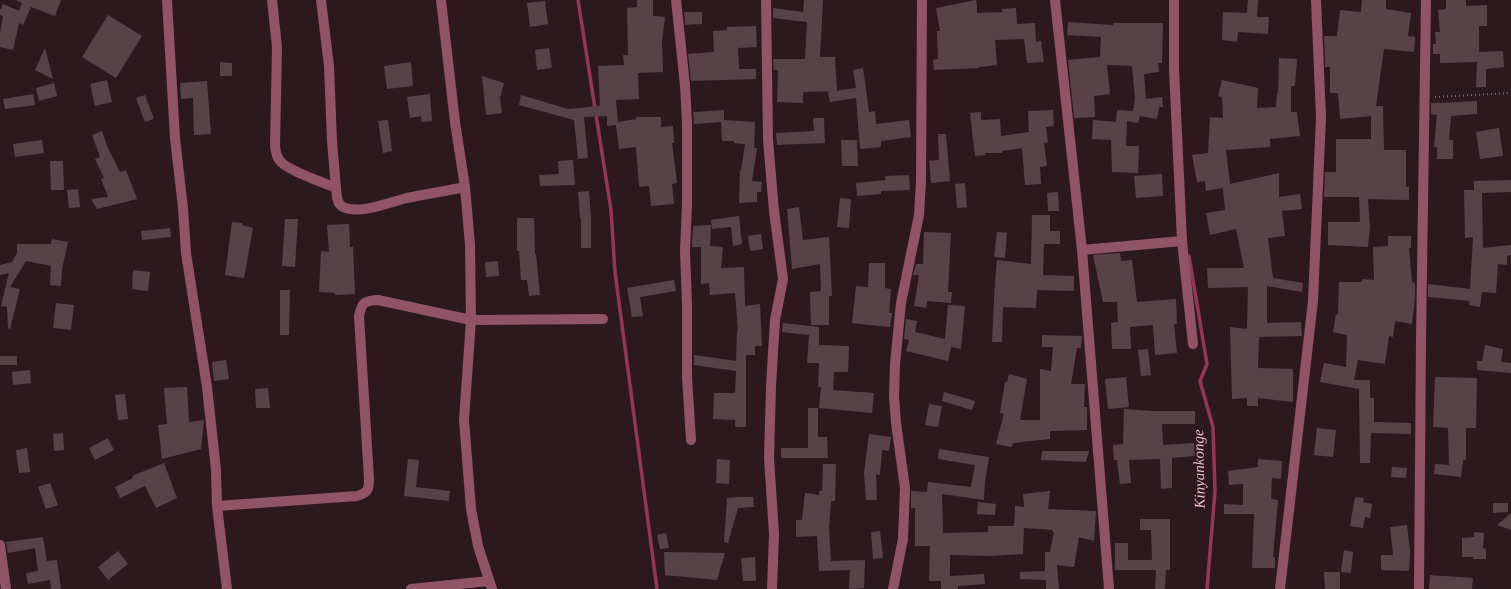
<!DOCTYPE html>
<html>
<head>
<meta charset="utf-8">
<style>
	body { margin:0 }
	canvas { display:block; background:#2b191e }
</style>
</head>
<body>
<canvas width="1511" height="589"></canvas>
<script>
const context = document.querySelector('canvas').getContext('2d');
context.lineJoin = 'round';
function strokePath(path, color, width, dash) { context.strokeStyle = color; context.lineWidth = width; context.lineCap = dash ? 'butt' : 'round'; context.setLineDash(dash || []); context.stroke(path); }
function fill(path, color) { context.fillStyle = color; context.fill(path, 'evenodd'); }
function label(font, color, halo, rows, align = 'center') {
  context.font = font + ' Georgia,serif'; context.lineWidth = 4; context.setLineDash([]); context.textBaseline = 'middle'; context.strokeStyle = halo; context.fillStyle = color; for (const [text, x, y, turn = 0] of rows) {
    context.save(); context.translate(x, y); context.rotate((+turn || 0) * Math.PI / 180); context.textAlign = isNaN(turn) ? turn : align; if (halo) context.strokeText(text, 0, 0); context.fillText(text, 0, 0); context.restore();
  }
}
const stream = new Path2D(`
	M578,0L611,210L615,272L657,589
	M1189,256L1207,364L1200,381L1213,427L1215,491L1207,589`);
const building = new Path2D(`
	M16,0H61L55,16L31,7L23,25L19,23L13,50L0,47V33L3,16L0,15V10L3,4L19,11L22,3Z
	M637,0H653V16L665,17L662,41L663,72L638,73L639,99L616,100L618,122L636,119V117H661V127L673,126L674,143H672L677,183L672,184L674,204L651,206L649,186L639,187L636,147L619,149L616,125L607,126V116L584,117L588,158L578,159L574,120L519,105L521,95L568,109L600,106L598,66L624,65L623,55H628L627,8L637,7Z
	M804,0H823L820,57H835L837,91L803,92V103L777,102L778,70H774L773,59H805L807,22L773,18V8L803,12Z
	M976,0L977,5V13L1002,12V9L1016,8L1017,24L1035,23L1036,42L1041,41L1044,62L1027,63L1024,39L995,40L997,65L979,67V68L934,70L933,60L938,59L937,31H940L936,8Z
	M1248,0H1258L1257,17H1269L1268,34L1238,32L1237,42L1222,40L1223,12L1247,13Z
	M1362,0H1386V9L1411,13L1408,36L1415,37L1414,52L1384,49L1376,106H1383L1384,150H1406V187H1409V200L1368,199L1370,227L1368,247L1328,245V222H1360L1359,197H1324L1325,172H1336V139H1371V116L1340,119L1338,93H1330V67H1325L1324,36H1337L1340,10L1361,12Z
	M1446,0H1466V6L1487,5V26H1479V52L1503,51L1504,67L1486,69V87H1476L1477,62L1440,63V54H1433V44H1436L1435,32H1440L1438,10L1446,9Z
	M545,1L548,24L530,27L527,3Z
	M684,12H702V24L685,25Z
	M108,15L142,36L116,78L82,57Z
	M1068,22L1113,25V23H1163L1162,63H1158L1159,72L1144,74L1146,99L1162,97L1163,107H1159L1157,119L1140,116L1138,123L1127,121L1126,146H1139L1138,173L1112,172L1111,140L1092,139L1093,120L1116,122L1117,110L1133,111L1135,98L1132,66L1107,65L1110,94L1094,96L1095,117L1074,118L1068,60L1100,57L1101,37L1067,35Z
	M756,26L757,47L738,48L739,69H756V79L691,81L688,54L714,52L713,31L727,30V27Z
	M45,48L53,79L35,70Z
	M549,48L552,68L537,70L535,50Z
	M1279,58L1297,59L1295,86H1291V112H1297L1300,136L1270,139V147L1226,150L1230,184L1279,173V197L1300,194L1302,209L1282,211L1285,236L1268,238L1273,278L1303,283L1302,292L1267,286V323L1301,322L1302,336L1259,337L1258,368L1293,369V402L1258,398V406H1247V398L1232,399L1230,327L1247,329L1248,287L1208,288L1207,268H1244L1236,229L1210,235L1206,213L1225,210L1223,188L1206,191L1205,181L1197,182L1192,155L1208,153L1210,117L1223,118L1222,97L1218,96L1222,80L1258,88L1257,108L1276,107L1277,93H1278Z
	M220,62L232,63V76H220Z
	M411,62L413,86L387,89L384,66Z
	M863,68L869,112L875,111L876,124L909,120L911,137L881,141V147L860,149L856,98L830,102L828,92L856,88L853,70Z
	M482,76L504,83L500,98L502,113L486,115Z
	M107,80L112,102L95,106L90,84Z
	M207,81L211,134L194,135L193,98L181,99L180,83Z
	M54,83L57,96L39,101L36,88Z
	M33,94L35,105L5,109L3,99Z
	M430,94L432,121L422,122L421,116L410,118L407,97Z
	M145,95L154,119L145,122L136,98Z
	M1477,101V114L1451,116L1449,140H1453V159H1437V147H1434L1437,115L1431,114V103H1441Z
	M724,110V120L755,122L754,148H757L752,181L762,182L761,192H757V202L739,203L740,171H741L745,144L734,143V141H722L721,122L694,124L693,112Z
	M1053,110L1054,126L1046,127L1048,142L1044,143L1047,166L1040,167L1041,184L1025,185L1022,148L1002,151V153H985V155L975,156L970,113L981,112V120L1000,119L1001,136L1029,132L1028,111Z
	M813,118H824L825,143L777,145L776,133L814,131Z
	M388,120L392,151L383,153L378,121Z
	M1499,128L1503,156L1480,159L1476,132Z
	M102,131L107,146L120,172L126,170L137,199L97,209L91,199L108,197L101,179L104,178L95,159L100,157L92,135Z
	M938,134H946L950,181L931,183L929,161L939,160Z
	M42,140L44,153L15,157L13,144Z
	M841,140H857L858,166H842Z
	M573,160L575,185L540,186L539,175L559,174L558,161Z
	M50,161H63L64,190H51Z
	M1162,174L1163,196L1136,198L1134,176Z
	M909,175L910,190L881,191V194L857,196L856,183L886,180L885,176Z
	M1511,180V192L1482,193L1483,248L1511,245V255L1507,256V265L1498,264L1496,293L1482,292L1480,307L1469,305L1470,301L1428,297V284L1470,289L1473,237L1465,238L1464,190H1474V181Z
	M965,183L967,207L957,208L955,184Z
	M78,189L80,207L69,208L67,190Z
	M589,191L591,219V248H581V218H580L578,192Z
	M1058,192L1059,211H1048L1047,193Z
	M840,198L851,199L849,228L837,227Z
	M799,207L803,240L829,237L832,296H829V325H811L810,292L821,291L820,264L792,269L787,209Z
	M1032,215H1050V231H1060V244H1044L1043,275L1074,276V291L1037,290L1036,308L1003,307L1002,342H992L995,282L997,260L1031,264Z
	M739,216L742,244L733,246L731,227L712,229L711,220Z
	M517,218H534L535,254H536L540,295L529,296L527,280H521L519,251H517Z
	M285,219H298L295,267L282,266Z
	M232,222L242,223V225L253,228L244,278L225,275Z
	M349,224L350,247H353L355,294L335,295V293L319,292L321,251L329,252L327,225Z
	M711,225L710,246L723,247L721,268L744,267L745,306L760,304L762,346H755V355H746V427H735V420L713,419L714,393H735L736,371L694,365V355L736,361L737,331H738L735,293L710,295L709,283L701,284V247H692L693,226Z
	M170,228L171,237L142,240L141,231Z
	M924,232L951,233L948,292H952L951,303L927,301L926,308L914,306L919,275H913L916,264H923Z
	M997,232L1007,233L1005,258L994,257Z
	M761,234L763,249L750,251L748,236Z
	M1388,236H1411V248H1409L1412,282L1415,283V297L1412,324L1395,321L1393,337L1389,336L1385,364L1358,360L1354,380H1370V398H1374V422L1411,423V434L1371,433L1370,463H1360L1359,389L1320,382L1324,363L1346,367L1347,335L1333,332L1336,314L1338,315L1339,282H1362V279L1374,280L1373,247L1388,246Z
	M52,239L68,242L62,269L61,286L50,285L51,266L26,261L10,287L20,289L10,329L8,328L7,307L1,306L9,273L0,275V265L12,262L17,253V244H51Z
	M1120,253L1121,261L1132,260L1137,302L1176,299L1177,324H1174L1177,353L1155,355L1153,325L1130,327L1131,349H1112L1111,323L1118,322L1117,302H1103L1093,255Z
	M498,261L499,276L486,277L485,262Z
	M869,263H885V288L891,289L889,313H892L890,327L852,323L856,286L868,287Z
	M133,270L150,272L148,291L132,289Z
	M674,280L676,291L640,297L643,316L632,317L627,288Z
	M280,290H290L289,335H280Z
	M56,303L74,305L71,330L53,328Z
	M948,305L965,306L961,349L951,347L948,361L906,351L909,340L904,339L906,319L917,321L915,332L945,339Z
	M783,323L819,327V345L849,346L848,372H834L833,390L874,393L872,413L819,408L821,387H818L819,363H807L809,335L782,332Z
	M1042,335L1082,336L1081,348H1077L1071,384H1085L1084,407H1087V430L1050,431V439L1013,443L1012,447L996,444L1004,414L1000,413L1005,382H1007L1009,374L1027,379L1020,420H1040V369L1051,371L1053,347H1042Z
	M1485,345L1503,349L1501,362L1511,363V373L1477,370V361H1482Z
	M1148,349L1151,375L1141,376L1138,350Z
	M0,356H17V365H0Z
	M226,360L229,379L214,381L212,362Z
	M30,370L31,383L13,385L12,372Z
	M1126,377L1129,407L1108,409L1105,379Z
	M1435,377L1477,378L1476,428H1466V460H1463L1461,477L1434,474L1435,464L1449,465L1448,428L1433,427Z
	M187,387L189,422L204,420L201,449L162,459L158,425L167,424L164,388Z
	M268,388L270,408H256L255,389Z
	M944,392L975,401L972,410L942,401Z
	M125,394L128,419L118,420L115,395Z
	M929,404L942,406L938,427L925,425Z
	M808,408H818V437H827L828,458H781V448H808Z
	M1124,409L1152,411H1195V424H1162L1163,445L1194,443L1195,456L1172,458V488L1161,489L1160,459L1129,460L1131,483L1120,484L1117,460H1114L1113,445L1123,444Z
	M1317,428L1336,430L1333,457L1314,455Z
	M63,433L64,450L54,451L53,434Z
	M869,434L891,437L889,451L882,450L880,475L876,474L877,500H866L864,473Z
	M108,438L114,450L95,460L89,448Z
	M27,448L30,472L19,473L16,450Z
	M939,449L989,457L985,481L984,500L942,494L943,533L988,532V526H1014L1015,506L1024,507L1023,494L1050,491L1048,509L1096,511L1094,541L1079,537L1074,567L1057,565L1059,589H1046V580L1020,579V572L1045,571V552H1050L1054,532H1052L1053,530L1024,528L1023,554L988,556L950,555V576L984,574L985,584L958,586V589H941V581H929L930,546H915V508H911V491L927,492L928,482L971,487L975,465L938,459Z
	M1042,451H1089L1086,462L1041,460Z
	M408,459L419,460L416,487L450,491L449,501L404,496Z
	M717,459L730,460L729,484L716,483Z
	M1258,459L1282,461L1281,479L1272,478L1271,499L1278,500L1273,557H1275V568H1252L1254,514H1224V504L1243,505V484L1229,485L1228,471L1258,467Z
	M164,463L177,498L156,508L145,486L120,498L115,487L133,478L132,476Z
	M823,464H836L835,501H831L829,528L831,561L865,560L864,588L849,589L850,570L819,571L817,536L796,537V520H802L805,493L819,495V491H822Z
	M1392,467L1407,468L1406,478L1391,477Z
	M50,483L58,505L46,509L38,487Z
	M738,497H753L754,507L738,508L728,543L724,542L727,498Z
	M1355,497L1364,498L1363,502L1372,504L1370,518L1365,517L1363,528L1350,526Z
	M978,502L996,504L995,515L977,514Z
	M1493,503H1508V512L1493,513Z
	M1511,513V530L1497,525Z
	M1140,519H1170V570H1166L1165,589H1155L1156,570H1115V543H1128V560H1152L1151,530H1140Z
	M1407,525L1410,551L1409,571L1381,570V555H1393L1390,527Z
	M880,531L883,558L873,559L871,532Z
	M1474,532L1484,533L1483,548L1486,549V559H1473V557H1462V538L1474,537Z
	M666,533L669,548L660,549L657,535Z
	M43,537L47,561L57,560L61,589H51L50,580L28,584L26,573L38,571L35,548L8,553L6,542Z
	M1344,550L1353,552L1351,573L1341,572Z
	M118,551L128,564L108,580L98,567Z
	M664,552L725,553L717,580L665,575Z
	M755,557L756,581H743L741,558Z
	M1324,572H1340V589H1325Z
	M1430,575L1473,578L1472,589H1429Z`);
const path = new Path2D(`
	M1435,97L1511,93`);
const minor = new Path2D(`
	M167,0L175,138L183,208L186,253L207,387L216,470L217,506L227,589
	M272,0L277,47L275,146C276,152 276,156 280,161C288,171 323,182 336,188C337,195 336,203 343,207C360,215 390,202 407,198C427,194 446,191 465,187
	M321,0L329,66L332,141L336,188
	M441,0L455,122L465,187L470,245L471,320L464,420L471,509L478,546L492,589
	M676,0L685,85L687,123V204L685,251L687,305V377L691,440
	M766,0L768,140L774,211L783,279L775,320L771,386L769,458L774,534L772,589
	M1055,0L1082,250L1109,589
	M1174,0V69L1182,241L1193,344
	M1082,250L1182,241
	M217,506L357,496C368,493 369,489 369,479L359,316C362,302 364,301 378,300L471,320L603,319
	M0,545L6,589
	M411,589L489,581
	M893,589L903,539L905,488L896,423L894,396L895,364L901,303L919,215L921,181L922,0
	M1280,589L1313,301L1321,117L1316,0
	M1419,589L1421,340L1426,0`);
const waterNames = [
	["Kinyankonge",1200,469,-91]
];
strokePath(stream, '#933658', 3.5);
fill(building, '#574248');
strokePath(path, '#7e6e72', 2, [1, 3]);
strokePath(minor, '#915366', 10);
label('italic 15px', '#f0bbca', '#2b191e', waterNames);
</script>
</body>
</html>
